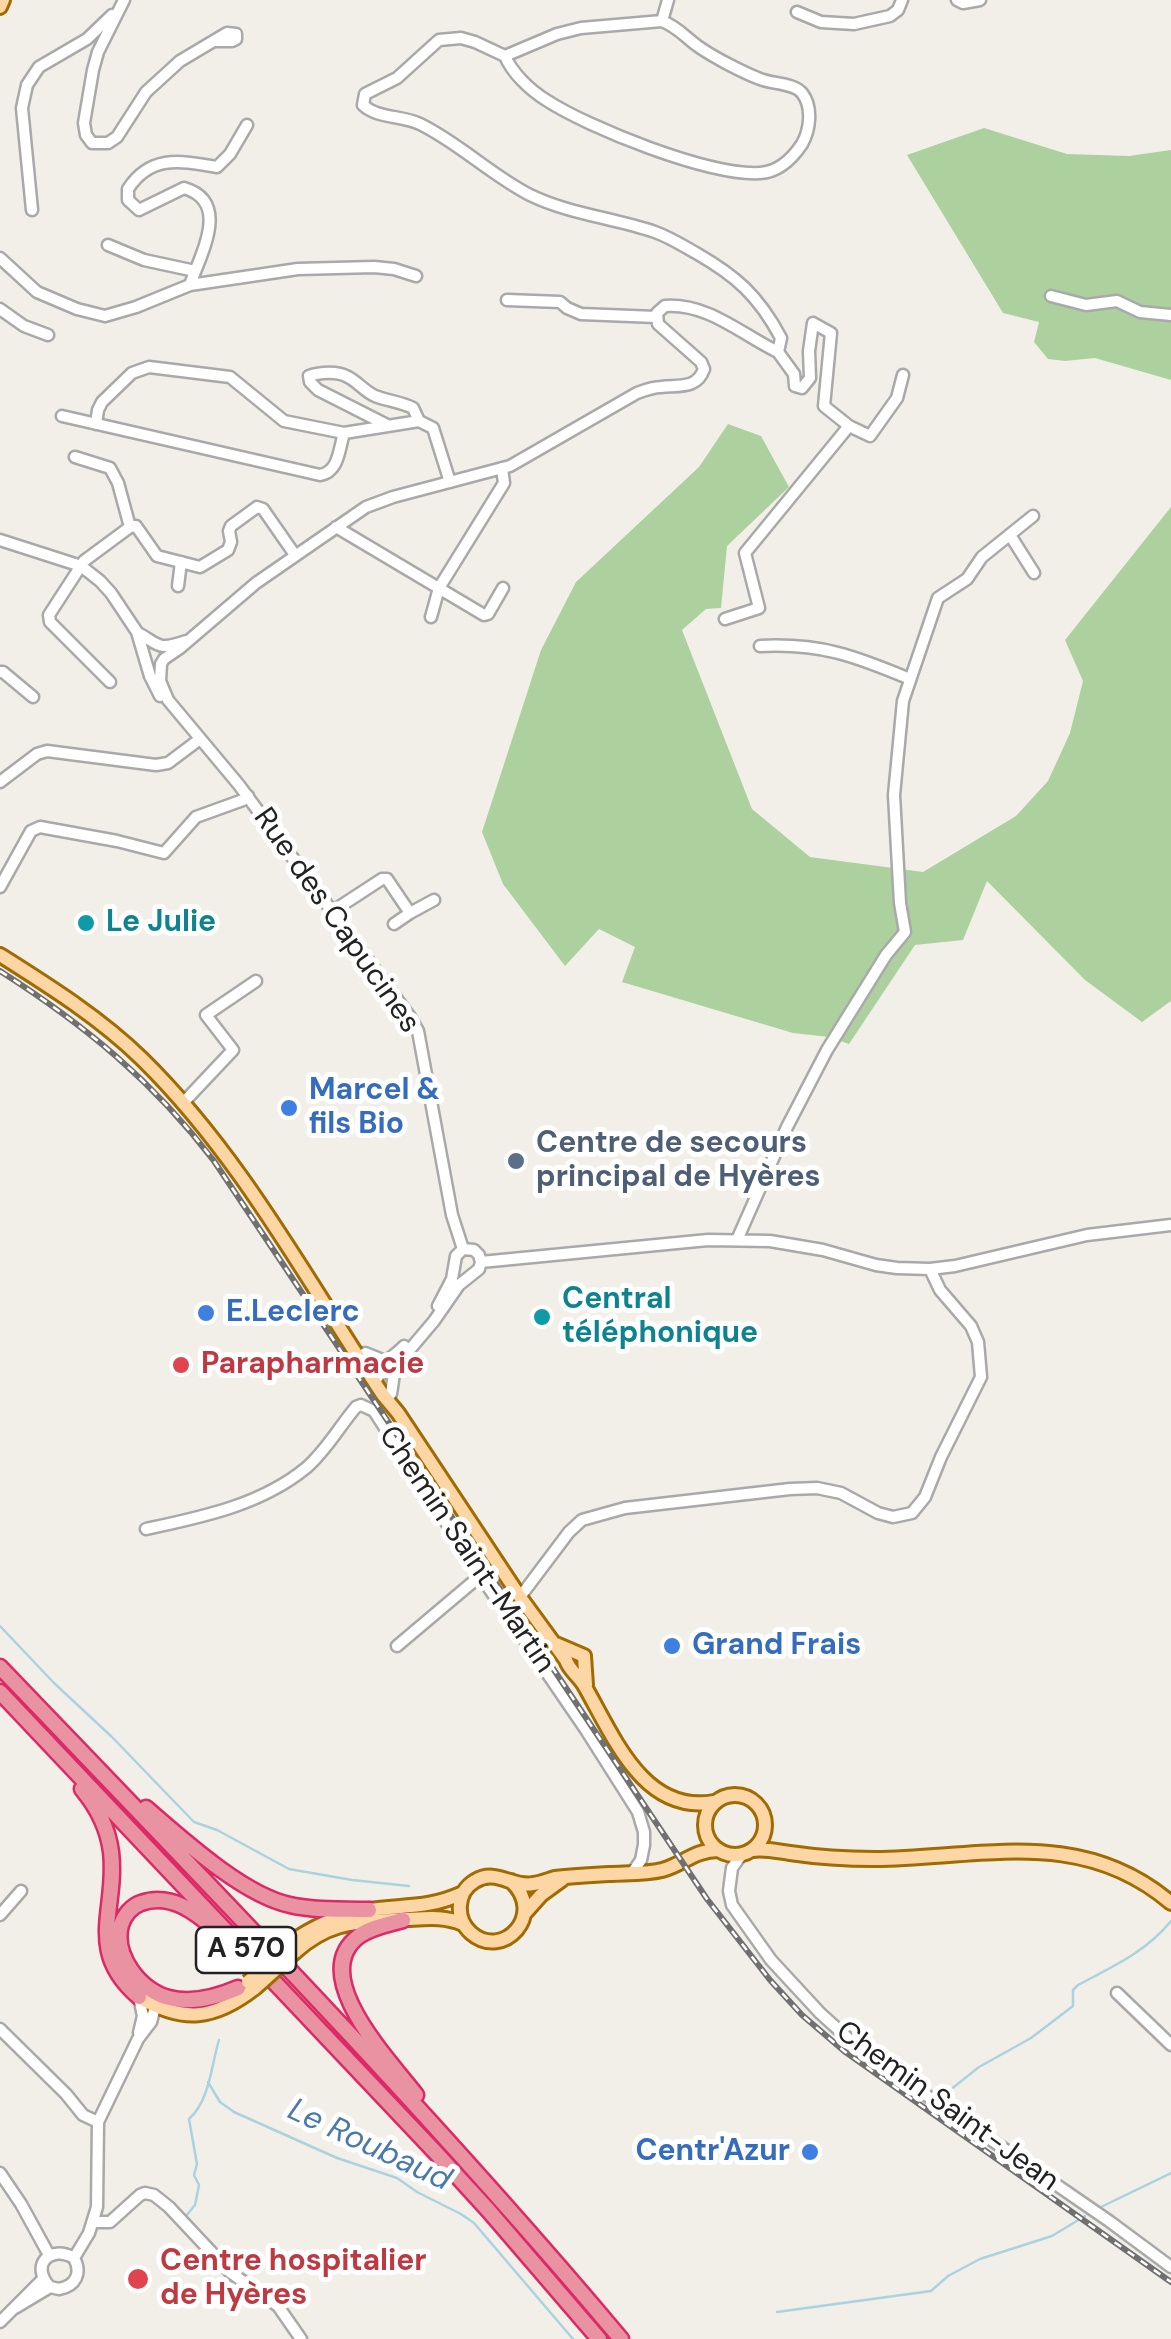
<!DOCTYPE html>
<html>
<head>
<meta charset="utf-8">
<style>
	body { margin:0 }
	canvas { display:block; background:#f2efe9 }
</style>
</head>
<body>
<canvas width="1171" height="2339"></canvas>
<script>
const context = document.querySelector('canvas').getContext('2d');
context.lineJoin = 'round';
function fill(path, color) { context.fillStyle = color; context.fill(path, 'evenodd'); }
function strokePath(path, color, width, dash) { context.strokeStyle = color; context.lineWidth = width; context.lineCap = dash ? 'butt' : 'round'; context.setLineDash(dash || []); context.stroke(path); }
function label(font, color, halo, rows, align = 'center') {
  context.font = font + ' "DM Sans",sans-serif'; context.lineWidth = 10; context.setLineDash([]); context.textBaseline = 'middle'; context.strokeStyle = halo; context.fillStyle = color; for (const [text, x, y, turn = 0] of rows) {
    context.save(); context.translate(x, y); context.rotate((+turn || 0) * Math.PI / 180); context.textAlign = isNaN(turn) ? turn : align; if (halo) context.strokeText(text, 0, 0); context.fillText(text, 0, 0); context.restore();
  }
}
const forest = new Path2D(`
	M984,128L1067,154L1129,156L1171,150V380L1095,358L1065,361L1048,359L1034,342L1039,322L1003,313L907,155Z
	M728,424L761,436L789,487L727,546L721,608L706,609L682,630L752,809L810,857L923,872L1016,816L1048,781L1070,733L1083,681L1065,640L1171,507V1001L1142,1022L1085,980L987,881L963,940L915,945L849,1044L829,1037L793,1033L622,982L635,947L599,929L565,966L503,884L482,832L541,650L576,582L699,467Z`);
const stream = new Path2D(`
	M0,1626L54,1683L112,1737L194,1822L217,1830L289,1869L352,1880L409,1886
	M208,2082L220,2102L234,2112L337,2158L397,2178L417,2192L461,2214L474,2223L573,2339
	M940,2098L979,2067L1031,2038L1073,2006V1990L1078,1985C1112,1967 1146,1952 1171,1921
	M1101,2207L1171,2173
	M186,2216L195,2205L199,2185L194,2175L197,2164L189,2119C210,2100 211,2066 219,2040
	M777,2312L931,2291L948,2276L980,2259L1052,2236L1085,2216`);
const minor = new Path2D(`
	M124,0L98,52L93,70L84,123L86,135L92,143H108L117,137L146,92L180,61L227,33L236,34V39L232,41H216
	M957,0L963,3L980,0
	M797,12L821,22L854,24L890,16L898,10L902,0
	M505,56C512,73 530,90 546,100C589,128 709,176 760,173C779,172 792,159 802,144C810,130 813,107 802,93C794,83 772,84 760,79C742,72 715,58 699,47C686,38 678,27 662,21
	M32,210L22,108L27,85L39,67L87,39L112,15
	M108,245L144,260L195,271
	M0,258L37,292L77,309L105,316L136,307L190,285L298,269L374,267L394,269L416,276
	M190,285C201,253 231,202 184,188L139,210L128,200V189C151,154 181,161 217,167L230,154L247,125
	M1051,296L1086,305L1117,301L1140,312L1171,315
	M507,300L560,302L567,308L581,314L656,317
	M0,309L24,326L48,335
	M778,352L794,374L795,386L802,388L810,378L809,351L813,323L831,333L824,406L849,426L870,436L897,398L903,375
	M62,416L320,475C339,472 339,449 344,433
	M96,424L98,410L102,402L132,373L149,367L230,377L284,421L344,433L419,421L433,428L450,482
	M387,425L318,390L310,382L309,376C320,372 338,371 348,377C358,382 364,391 375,396C388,401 401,402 413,408L419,421
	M75,457L110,468L118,483L130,527
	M336,527L484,615L488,614L503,588
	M1010,535L1034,573
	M0,540L81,566L100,581L111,593L137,632L150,676L160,696
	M178,586L181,562
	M431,617L439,588L504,483L502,468
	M725,619L759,608L745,553L849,426
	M138,633C160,645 157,651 186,641
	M760,646C821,643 855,656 910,679
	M0,672H3L33,697
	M110,682L50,622L49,615L84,561L130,527L136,526L157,556L200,567L228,550L231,542L229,531L231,526L257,507L263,509L295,555
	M0,782L37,754L47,751L156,765L168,763L200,739
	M0,887L31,831L40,827L117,841L164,853L196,817L243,800L248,796
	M333,911L382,879H387L410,913L394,924
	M410,913L434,900
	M183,1103L233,1050L206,1015L256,981
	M737,1240L787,1127L827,1050L886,955L905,932L900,903L894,795L903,701L938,598L967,579L982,557L1033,516
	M463,1249L452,1215L418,1031L410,1017L239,785L168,700L160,681L161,664L164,659L180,648L256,583L366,507L393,497L510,466L637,393C645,390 653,387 661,387C680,385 697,389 704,369L701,362L658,324L657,313L665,306C708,303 741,334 778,352L781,338C758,295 736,276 696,253C682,245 669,237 655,232C614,218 569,214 530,195C491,175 459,143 420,124C402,115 378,119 363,105L365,94L397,78L439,40L461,38L475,42L505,56L557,34L581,28L662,21L668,0
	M481,1262L708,1240L770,1241L823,1250L876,1265L897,1268L930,1269L955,1266L1087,1235L1171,1225
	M438,1306L452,1279L456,1256L463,1249
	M365,1353L385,1361
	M367,1368L378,1374L385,1373L395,1367L434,1321L459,1285L479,1269L481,1262L479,1255L474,1250L463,1249
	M378,1377C381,1361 394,1357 404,1346
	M391,1394L395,1367
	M146,1529C202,1517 261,1505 306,1468C326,1451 339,1427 356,1407L361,1405L374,1411L482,1578L586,1730L638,1812L644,1832V1845L641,1860L632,1873
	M520,1597L569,1532L582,1520L625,1508L790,1489L817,1488L841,1493L878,1513L893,1517L912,1513L925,1497L941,1457L981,1377L978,1342L971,1326L940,1290L930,1269
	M397,1646L480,1576
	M742,1854L732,1868L729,1891L732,1905L771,1960L820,2013L862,2051L1109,2221L1171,2267
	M0,1915L21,1891
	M1117,1993L1171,2045
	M139,1997L143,2016L139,2033
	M0,2029L66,2094L83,2115L98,2122
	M0,2173L21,2204L49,2255
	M93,2222H110L140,2195L145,2193L154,2195L169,2207L231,2273L278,2306L301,2339
	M74,2258L89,2233L97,2207L98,2122L138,2039L151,2022L155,2007
	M50,2287C30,2266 49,2244 74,2258
	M15,2308L50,2287L59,2289C76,2286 82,2273 74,2258
	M0,2322L43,2279`);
const major = new Path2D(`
	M0,7L3,0
	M0,955C49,986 100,1018 142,1059C241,1156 307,1281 383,1395L398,1413L520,1597L566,1660C569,1670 578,1675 584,1685C613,1735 643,1815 714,1802
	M556,1644L584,1656L586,1685
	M705 1825a30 30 0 1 1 60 0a30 30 0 1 1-60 0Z
	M752,1850C765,1848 776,1851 790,1853C817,1857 847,1859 875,1859C981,1858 1081,1826 1171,1903
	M511,1881C547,1914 503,1961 471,1933C455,1919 456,1892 475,1881C496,1868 512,1888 533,1884C541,1883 548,1880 555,1878C573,1876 591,1875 609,1874C626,1873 645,1874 662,1870C684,1864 694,1850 719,1850
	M525,1913L541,1895L563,1879
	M287,1945C312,1927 338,1915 368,1910C404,1905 428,1909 463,1893
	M295,1952C333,1918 360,1923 408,1919C427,1918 445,1916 463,1924
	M139,1997C183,2023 214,2020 255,1988`);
const highway = new Path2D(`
	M0,1667C211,1887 425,2106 621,2339
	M0,1692L437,2154L489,2211L599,2339
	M82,1789C97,1807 108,1828 111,1852C118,1909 84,1950 139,1997
	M146,1808C182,1839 243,1895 290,1905C315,1911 343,1909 369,1910
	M403,1920C389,1924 371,1927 359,1936C306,1975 390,2061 416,2095
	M218,1932C197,1913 171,1892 141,1903C132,1906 124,1915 121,1925C113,1955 140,1991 169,1998C192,2004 217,1997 238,1988`);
const rail = new Path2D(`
	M0,971C85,1025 153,1081 214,1161L707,1899L770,1980L802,2015L844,2051L1171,2282`);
const majorBridge = new Path2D(`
	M248,1982L287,1945
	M255,1988L295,1952`);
const markers = [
	[86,923,10,"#0f9aa8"],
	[289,1108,10,"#3f7fe0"],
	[516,1161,10,"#5c6f8a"],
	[206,1313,10,"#3f7fe0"],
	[542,1317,10,"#0f9aa8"],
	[181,1365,10,"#e0444e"],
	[672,1646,10,"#3f7fe0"],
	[810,2152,10,"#3f7fe0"],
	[138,2279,12,"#e0444e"]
];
const shields = [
	[246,1950,100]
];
const shieldNames = [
	["A 570",246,1950]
];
const streetNames = [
	["Rue des Capucines",336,921,55],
	["Chemin Saint-Martin",466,1550,56],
	["Chemin Saint-Jean",947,2107,36]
];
const cultureNames = [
	["Le Julie",106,923],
	["Central",562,1300],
	["téléphonique",562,1334]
];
const shopNames = [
	["Marcel &",309,1091],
	["fils Bio",309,1125],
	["E.Leclerc",226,1313],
	["Grand Frais",692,1646],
	["Centr'Azur",790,2152,"right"]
];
const serviceNames = [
	["Centre de secours",536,1144],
	["principal de Hyères",536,1178]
];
const healthNames = [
	["Parapharmacie",201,1365],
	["Centre hospitalier",160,2262],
	["de Hyères",160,2296]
];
const waterNames = [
	["Le Roubaud",369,2146,25]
];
fill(forest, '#add19e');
strokePath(stream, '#aad3df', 2.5);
strokePath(minor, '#a9a9a9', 15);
strokePath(major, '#a06b00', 18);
strokePath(highway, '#dc2a67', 19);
strokePath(minor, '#fff', 10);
strokePath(major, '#fcd6a4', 12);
strokePath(highway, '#e892a2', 14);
strokePath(rail, '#707070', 6);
strokePath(rail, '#fff', 2.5, [8]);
strokePath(majorBridge, '#a06b00', 18, []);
strokePath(majorBridge, '#fcd6a4', 12);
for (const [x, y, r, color] of markers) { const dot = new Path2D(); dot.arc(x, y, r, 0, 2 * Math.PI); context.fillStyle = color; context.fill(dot); strokePath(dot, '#fff', 4); }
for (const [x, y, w] of shields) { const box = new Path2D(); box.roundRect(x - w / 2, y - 23, w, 46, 8); context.fillStyle = '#fff'; context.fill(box); strokePath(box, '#222', 2.5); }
label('bold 28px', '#222', null, shieldNames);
label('30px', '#222', '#fff', streetNames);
label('bold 30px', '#0d838f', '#fff', cultureNames, 'left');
label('bold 30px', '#366cbe', '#fff', shopNames, 'left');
label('bold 30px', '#4e5e75', '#fff', serviceNames, 'left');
label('bold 30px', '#be3a42', '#fff', healthNames, 'left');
label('italic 32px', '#4a7aab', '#fff', waterNames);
</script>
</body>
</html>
